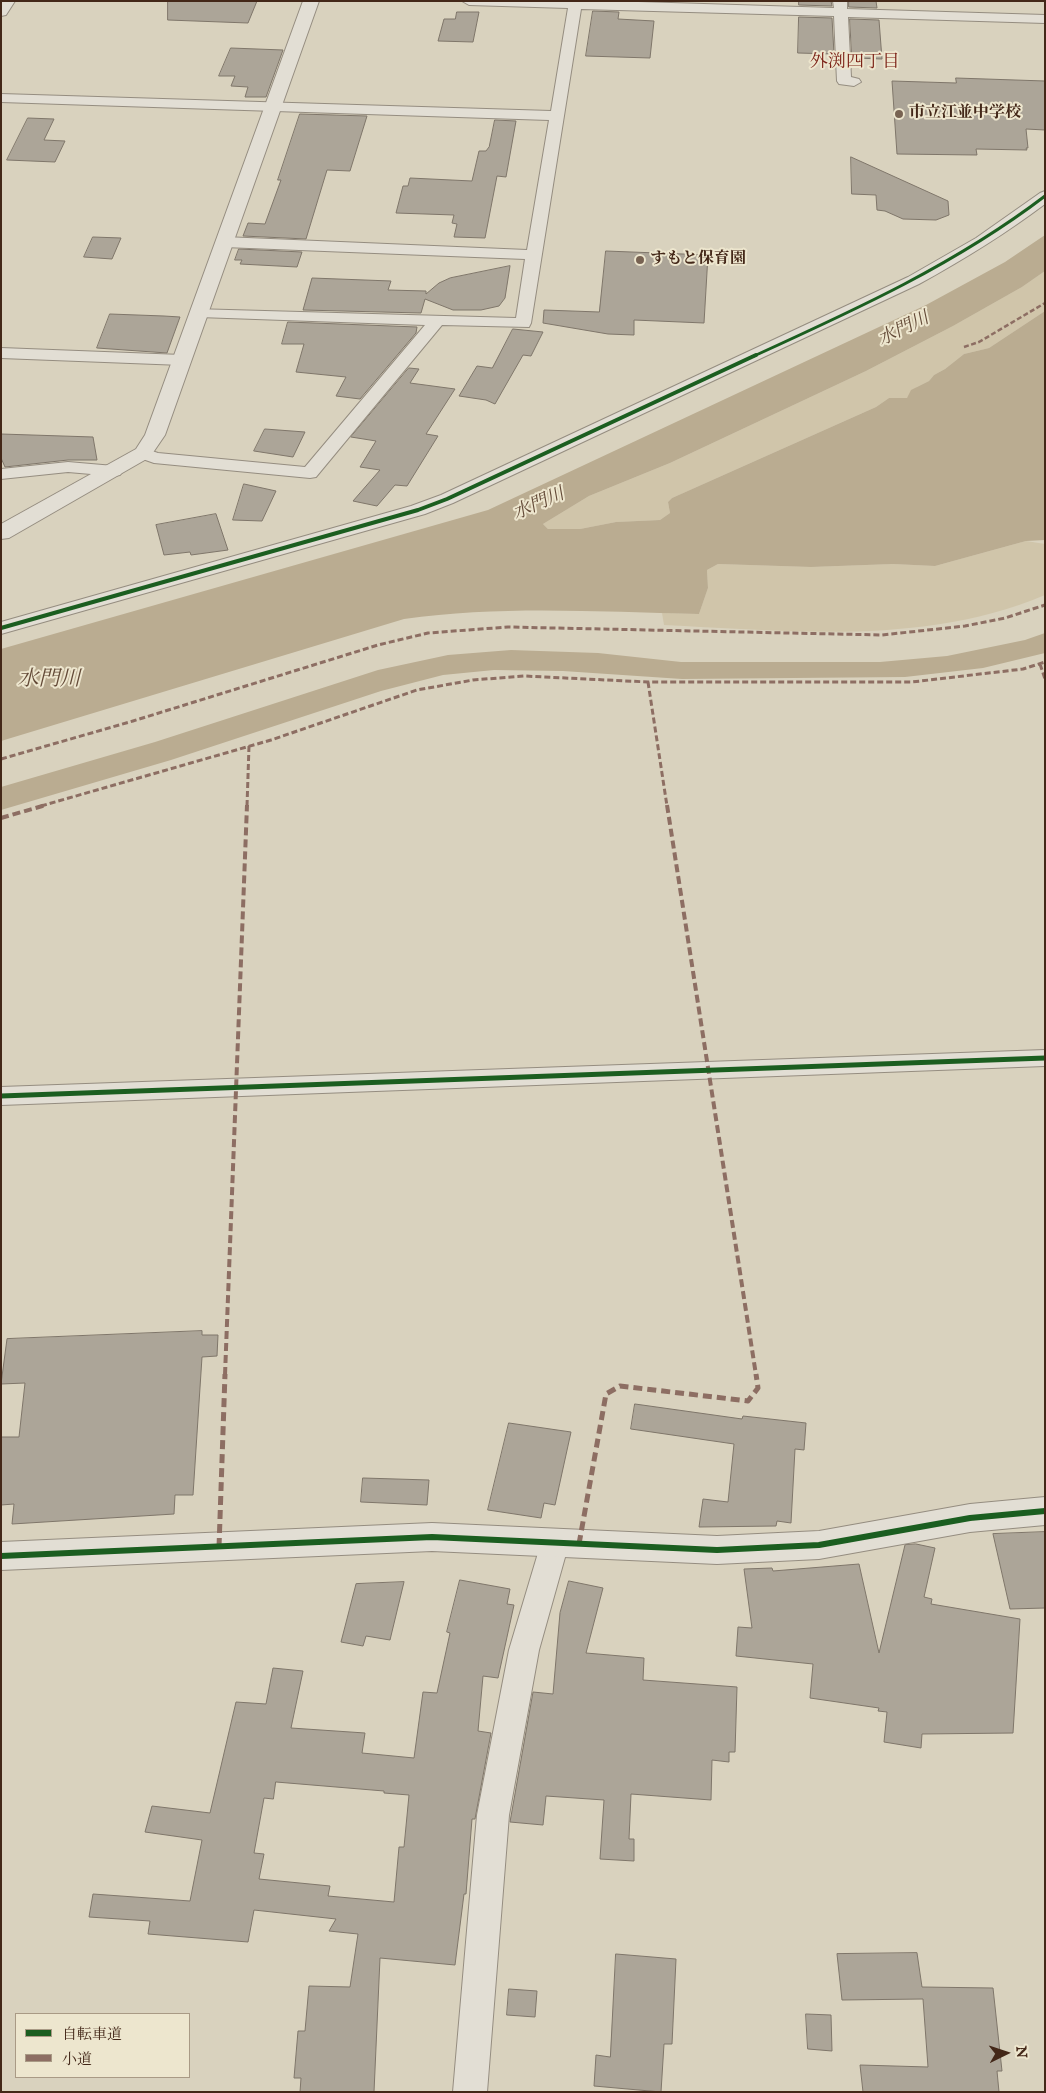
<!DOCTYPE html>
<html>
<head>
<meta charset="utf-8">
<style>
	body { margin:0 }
	#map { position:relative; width:1046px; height:2093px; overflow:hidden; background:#d9d2be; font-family:"IM FELL English","Noto Serif JP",serif }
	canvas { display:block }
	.frame { position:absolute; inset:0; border:2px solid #432718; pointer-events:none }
	.legend { position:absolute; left:15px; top:2013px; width:175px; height:65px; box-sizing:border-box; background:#ede6ce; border:1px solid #a99a85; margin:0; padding:6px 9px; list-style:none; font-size:15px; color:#432718 }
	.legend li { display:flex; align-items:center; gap:10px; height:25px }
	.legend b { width:25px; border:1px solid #a99a85 }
	.north { position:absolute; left:981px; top:2028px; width:50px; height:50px; -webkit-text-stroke:4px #ede6ce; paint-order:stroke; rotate:86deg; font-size:14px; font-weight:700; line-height:20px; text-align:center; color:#432718 }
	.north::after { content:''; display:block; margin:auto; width:18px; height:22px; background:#432718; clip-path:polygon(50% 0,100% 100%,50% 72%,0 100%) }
</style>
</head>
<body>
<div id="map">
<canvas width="1046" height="2093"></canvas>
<div class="frame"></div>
<ul class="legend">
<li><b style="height:6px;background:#1b5e20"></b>自転車道</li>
<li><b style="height:6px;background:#8d6e63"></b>小道</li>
</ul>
<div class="north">N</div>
</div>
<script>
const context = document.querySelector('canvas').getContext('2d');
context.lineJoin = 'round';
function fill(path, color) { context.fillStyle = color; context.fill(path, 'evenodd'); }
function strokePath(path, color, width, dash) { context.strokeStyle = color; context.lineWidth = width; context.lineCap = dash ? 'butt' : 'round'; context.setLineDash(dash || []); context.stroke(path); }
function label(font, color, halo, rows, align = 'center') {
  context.font = font + ' "IM FELL English","Noto Serif JP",serif'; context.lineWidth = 4; context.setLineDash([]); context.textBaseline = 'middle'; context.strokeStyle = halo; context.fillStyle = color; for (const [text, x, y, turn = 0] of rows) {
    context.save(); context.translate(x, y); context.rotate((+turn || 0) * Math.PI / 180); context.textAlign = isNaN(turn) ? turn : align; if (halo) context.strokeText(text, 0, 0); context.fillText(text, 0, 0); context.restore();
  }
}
const green = new Path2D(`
	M1045,271V311L989,348L964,354L945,369L934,375L929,381L917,387L907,398H889L876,407L672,498L668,502L670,513L660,520L616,522L580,529H548L543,524L589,496L670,463L866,371L953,326L1022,287Z
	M1026,541L1045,544V595C925,646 791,631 664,625L662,613L699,614L708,588L707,570L718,564L811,567L893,564L935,566Z`);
const water = new Path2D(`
	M1045,235V271L1022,287L953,326L866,371L670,463L589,496L543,524L548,529H580L616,522L660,520L670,513L668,502L672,498L876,407L889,398H907L911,390L929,381L934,375L945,369L964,354L989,348L1045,311V540L1026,541L935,566L893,564L811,567L718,564L707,570L708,588L699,614C601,612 502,605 404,619L1,741V649L488,510L926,305L1005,262Z
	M1045,633V653L983,668L905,677L682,679L563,671L494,670L443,675L381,691L171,760L1,810V787L155,742L378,670L448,655L511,650L598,653L681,662H880L947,656L1025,640Z`);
const building = new Path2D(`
	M168,1H257L248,23L168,20Z
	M799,1H831L832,6L799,5Z
	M849,1H876L877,8L849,7Z
	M593,11L619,12L618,19L654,21L650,58L586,56Z
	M457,12H479L473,42L438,41L444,19H455Z
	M799,17L832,18L834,54L798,53Z
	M850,19L879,20L882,59L855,58V55H852Z
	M231,48L283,50L266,97H245L248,87L231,86L235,76H219Z
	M956,78L1045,81V130L1026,129L1028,148H1026L1027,150L976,149L977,155L897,154L892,81L956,83Z
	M300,114L367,116L350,171L327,170L306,239L243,236L248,223L265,224L281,180H278Z
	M28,118L54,119L44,140L65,141L55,162L7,160Z
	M495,120L516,121L506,177L497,176L485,238L454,237L457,224L452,223L454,215L396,213L403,186H408L410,178L472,181L479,151H486L489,147Z
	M851,157L948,201L949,215L936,220L903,219L885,211L877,210L876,195L852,194Z
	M93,237L121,238L112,259L84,257Z
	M239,249L302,252L297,267L240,264L242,260H235Z
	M606,251L708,255L704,323L634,320V335L608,334L543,323L544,310L599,312Z
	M510,266L505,298L499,306L481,310H453L425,299L421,313L303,310L312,278L391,281L388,290L426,291V294L439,283L450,278Z
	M110,314L164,316L180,317L167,353L97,348Z
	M288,322L417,327L416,333L360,399L336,396L346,377L296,372L304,344H282Z
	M513,329L543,332L531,356L523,355L495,404L486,400L459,396L477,366L492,368Z
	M409,368L419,369L410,383L455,389L426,434L438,436L407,486L395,485L377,506L353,501L380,470L360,467L376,441L351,437Z
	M265,429L305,432L293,457L254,451Z
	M1,434L93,437L97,460H68L5,467L1,458Z
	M244,484L276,491L262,521L233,520Z
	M216,514L228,550L191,555L190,552L164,555L156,525Z
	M202,1331V1335H218L217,1356L202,1357L193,1495H175L174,1514L12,1524L14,1504L1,1505V1437H19L25,1383L1,1384L7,1339Z
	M635,1404L742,1419L743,1416L806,1423L804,1450L795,1449L791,1523L777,1521L776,1526L699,1527L703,1499L728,1502L734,1444L631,1429Z
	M509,1423L571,1432L555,1505L544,1503L541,1518L488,1510Z
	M363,1478L429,1480L427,1505L361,1502Z
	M1045,1532V1608L1010,1609L993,1534Z
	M916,1544L935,1548L924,1597L932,1599L931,1604L1020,1619L1013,1733L922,1734L921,1748L884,1742L887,1712L878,1711L879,1708L810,1698L813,1664L736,1656L738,1627L752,1628L744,1569L772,1568L773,1571L859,1564L879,1653L905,1545Z
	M460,1580L510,1589L507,1604L514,1605L498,1678L483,1676L478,1731L491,1733L475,1819H472L466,1894H464L455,1965L380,1958L374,2092H300L301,2078H294L298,2031H305L309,1986L350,1987L358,1934L329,1931L336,1919L254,1910L248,1942L148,1934L150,1921L89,1917L93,1894L190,1901L202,1840L145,1832L152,1806L210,1813L236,1702L266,1704L273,1668L303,1671L291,1728L365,1733L362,1753L414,1758L423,1692L437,1693L450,1633L447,1632ZM276,1782L384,1791V1793L409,1795L404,1847H399L394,1902L328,1896L330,1886L259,1879L264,1854L254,1853L264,1798L273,1799Z
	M569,1581L603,1588L586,1653L644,1658L643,1680L737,1687L735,1752H729V1762L712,1760L711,1800L631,1794L629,1839H634V1861L600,1859L604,1800L546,1796L543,1825L510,1822L533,1692L553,1694L560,1613Z
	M404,1582L390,1640L366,1636L363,1646L341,1642L356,1584Z
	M917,1953L922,1987L993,1988L1002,2071H997L999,2092H863L860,2065L928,2067L923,1999L842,2000L837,1954Z
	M616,1954L676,1959L672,2044H664L661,2092L594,2086L596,2055L610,2057Z
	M509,1989L537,1991L535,2017L507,2015Z
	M806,2014L831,2015L832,2051L808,2049Z`);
const minor = new Path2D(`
	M1,1H15L6,15L1,16Z
	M462,1H606L834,8L833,1H847V9L1045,15V23L848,17L851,77L859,79L861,82L854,86L839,84L837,81L834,16L581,9L531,323L529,327L442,325L316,477L310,478L154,463L137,457L134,453L137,449L143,448L158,453L305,467L425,325L199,317L193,315L191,312L193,309L516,318L525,259L224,247L216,242L224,237L527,250L549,120L1,102V94L551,111L568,8L469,5Z
	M1045,191V204C1005,234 963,260 919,284L453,503L425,514L1,634V622L411,506L441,495L908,277L976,238L1040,193Z
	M1,348L182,355L188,356L190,360L188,364L182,365L1,358Z
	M68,462L114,466L120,467L123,471L120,475L114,476L68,472L1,479V469Z
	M1045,1050V1066L1,1105V1087Z
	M555,1531L565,1534L569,1543L539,1650L509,1815L487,2092H453L477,1815L509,1650L541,1543L545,1534Z`);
const tertiary = new Path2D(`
	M303,1H319L165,435L150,457L9,538L1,539V524L136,449L145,435Z
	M1045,1497V1525L970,1532L819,1559L717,1564L432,1551L1,1570V1542L432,1523L717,1536L819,1531L970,1504Z`);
const quietFar3 = new Path2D(`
	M964,347L979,342L1045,303`);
const quietFar2 = new Path2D(`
	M1040,664L1045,679
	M648,682L667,806
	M1,759L133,721L378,645L428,633L508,627L882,635L965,626L1005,618L1045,605
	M41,806L271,740L417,690L473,680L524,676L648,682H912L1023,669L1045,662
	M247,806L249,746`);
const quietFar1 = new Path2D(`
	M667,805L756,1375
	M1,818L46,805
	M225,1375L247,805`);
const quiet = new Path2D(`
	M579,1544L606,1394L620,1386L748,1401L758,1388L756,1374
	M219,1547L225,1374`);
const cyclewayFar3 = new Path2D(`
	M754,356C855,310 956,264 1045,196`);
const cyclewayFar2 = new Path2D(`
	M1,628L418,510L447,499L756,355`);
const cyclewayFar1 = new Path2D(`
	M1,1096L1045,1058`);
const cycleway = new Path2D(`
	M1,1556L432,1537L717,1550L819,1545L970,1518L1045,1511`);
const markers = [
	[899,114,5,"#786352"],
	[640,260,5,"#786352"]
];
const farPoinames = [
	["市立江並中学校",909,114],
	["すもと保育園",650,260]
];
const farNeighbourhoodnames = [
	["外渕四丁目",855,63]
];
const farWaternames = [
	["水門川",904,330,-26],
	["水門川",539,505,-24]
];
const waterNames = [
	["水門川",49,681]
];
fill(green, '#d0c5aa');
fill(water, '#baac91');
fill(building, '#aca598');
strokePath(building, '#7f766a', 1);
strokePath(minor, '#958d80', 2);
strokePath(tertiary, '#958d80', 2);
fill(minor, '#e2ded4');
fill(tertiary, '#e2ded4');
strokePath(quietFar3, '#8d6e63', 2.5, [5, 2.5]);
strokePath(quietFar2, '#8d6e63', 3, [6, 3]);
strokePath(quietFar1, '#8d6e63', 4, [8, 4]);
strokePath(quiet, '#8d6e63', 5, [9, 5]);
strokePath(cyclewayFar3, '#1b5e20', 3);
strokePath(cyclewayFar2, '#1b5e20', 4);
strokePath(cyclewayFar1, '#1b5e20', 5);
strokePath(cycleway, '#1b5e20', 6);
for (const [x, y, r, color] of markers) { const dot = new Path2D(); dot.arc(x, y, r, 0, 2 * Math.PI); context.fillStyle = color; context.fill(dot); strokePath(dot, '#ede6ce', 2); }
label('bold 16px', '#432718', '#ede6ce', farPoinames, 'left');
label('18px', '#7a1f14', '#ede6ce', farNeighbourhoodnames);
label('italic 18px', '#634a37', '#ede6ce', farWaternames);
label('italic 21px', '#634a37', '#ede6ce', waterNames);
</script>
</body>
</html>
